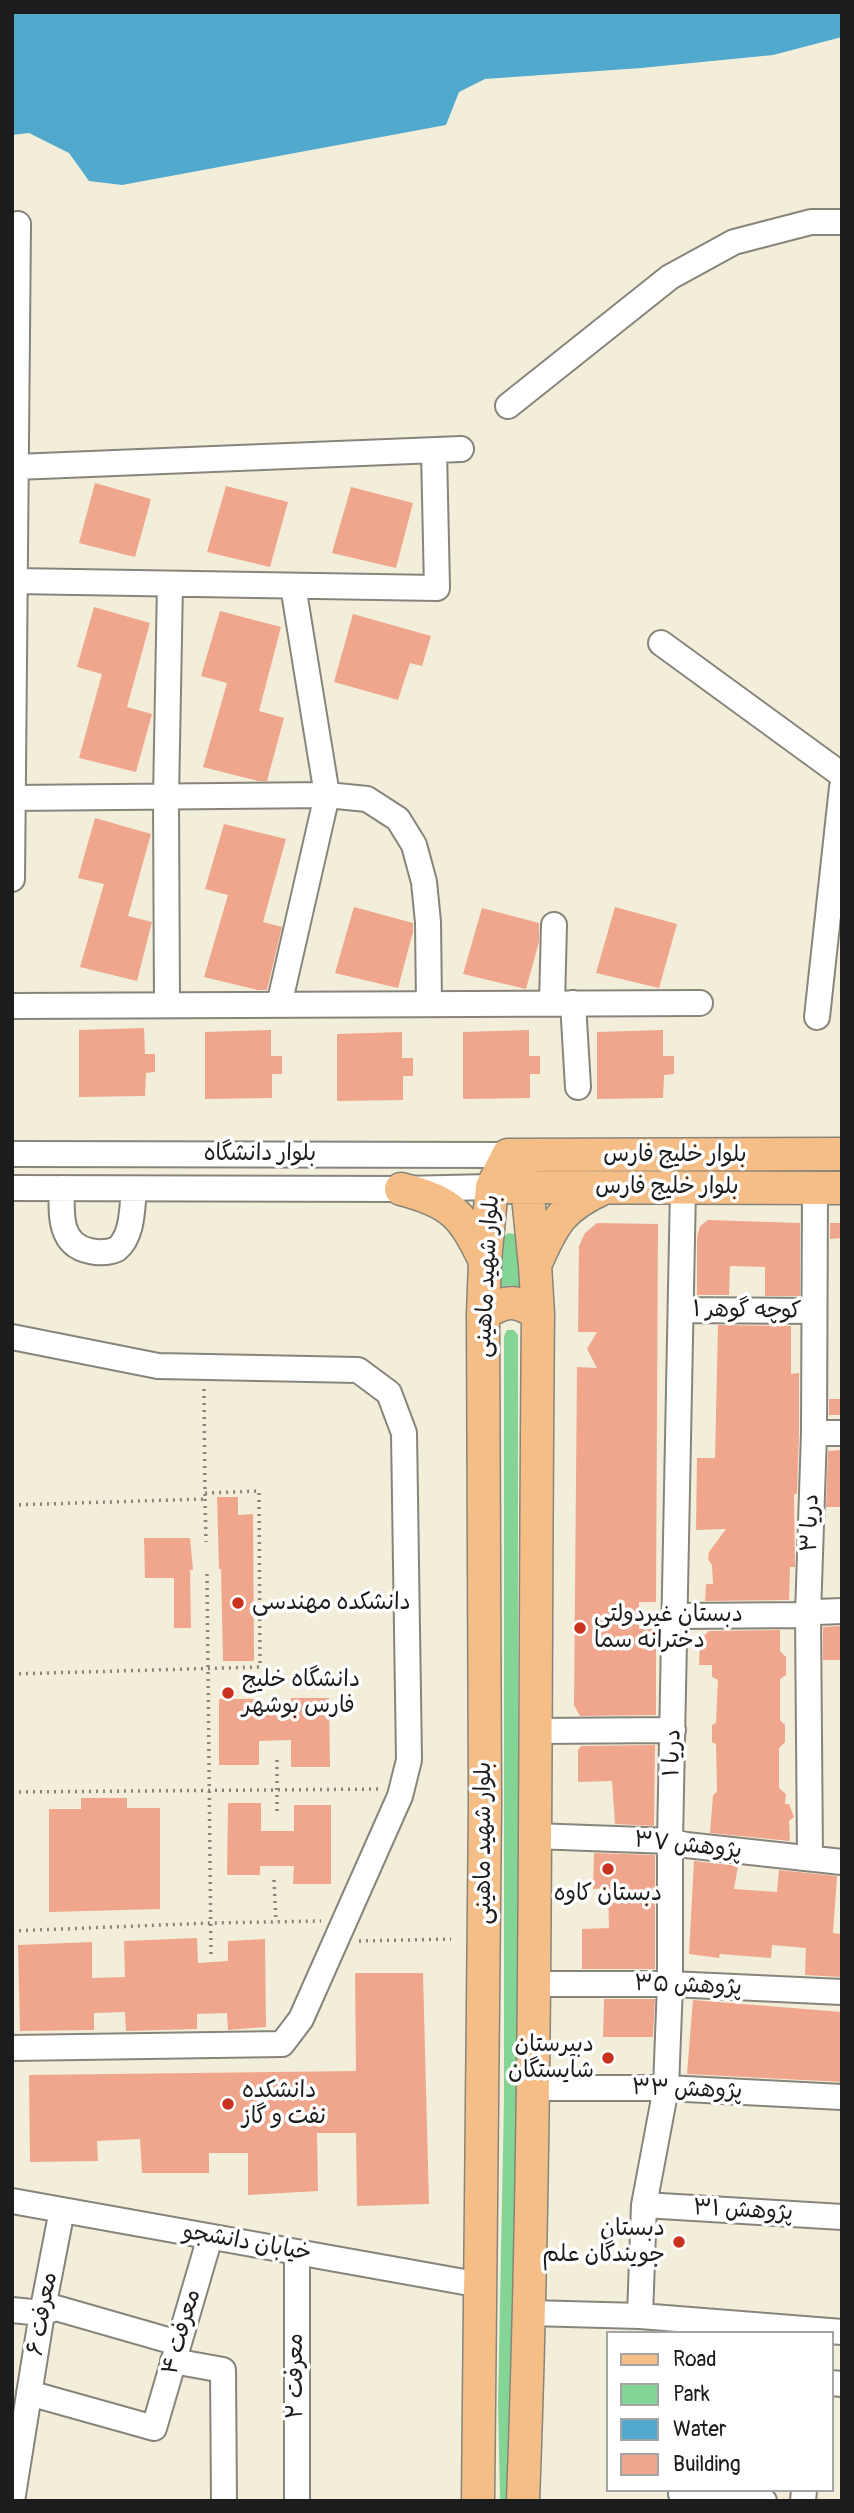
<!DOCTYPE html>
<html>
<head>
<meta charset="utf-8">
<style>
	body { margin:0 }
	#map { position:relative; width:854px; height:2513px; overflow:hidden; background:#f2eeda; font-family:Pangolin,sans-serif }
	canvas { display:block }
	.frame { position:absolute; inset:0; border:14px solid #1c1c1c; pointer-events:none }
	.legend { position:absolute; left:606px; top:2331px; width:228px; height:161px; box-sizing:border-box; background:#fff; border:2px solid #a4a4a4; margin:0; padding:9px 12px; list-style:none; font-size:21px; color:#1c1c1c }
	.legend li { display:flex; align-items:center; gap:14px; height:35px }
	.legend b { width:35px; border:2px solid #a4a4a4 }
</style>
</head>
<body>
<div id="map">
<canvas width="854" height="2513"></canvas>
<div class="frame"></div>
<ul class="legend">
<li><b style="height:9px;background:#f6be87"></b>Road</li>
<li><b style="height:19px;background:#84d595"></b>Park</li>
<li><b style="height:19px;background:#51a9ce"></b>Water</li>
<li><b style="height:19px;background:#f0a68c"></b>Building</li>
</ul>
</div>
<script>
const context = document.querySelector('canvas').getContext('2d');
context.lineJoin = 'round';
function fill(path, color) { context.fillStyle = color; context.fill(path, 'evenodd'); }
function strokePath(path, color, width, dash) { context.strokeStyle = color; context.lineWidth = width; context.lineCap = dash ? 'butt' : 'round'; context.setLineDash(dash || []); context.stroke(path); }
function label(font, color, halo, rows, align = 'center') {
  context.font = font + ' Pangolin,"Playpen Sans Arabic",sans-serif'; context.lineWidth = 7; context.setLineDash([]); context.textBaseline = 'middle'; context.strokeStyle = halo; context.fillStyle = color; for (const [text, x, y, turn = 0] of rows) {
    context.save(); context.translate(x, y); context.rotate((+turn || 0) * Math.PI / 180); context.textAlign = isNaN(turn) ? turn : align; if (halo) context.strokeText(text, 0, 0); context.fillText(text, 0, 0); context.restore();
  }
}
const green = new Path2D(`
	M508,1233L515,1234C521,1250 522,1272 520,1288L511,1285L502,1287L499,1277L502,1239Z
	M507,1330H514L518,1335V2099L509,2501H500L498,2404L504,2099V1336Z`);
const water = new Path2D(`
	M12,12H842V37L773,55L641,68L485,79L459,92L446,125L122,185L89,181L69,153L29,133L12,135Z`);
const building = new Path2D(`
	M95,483L151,499L135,557L79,543Z
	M226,486L288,502L270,567L207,552Z
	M351,487L413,503L396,568L332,553Z
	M94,607L150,623L127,707L152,714L136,772L79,758L102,674L77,667Z
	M220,611L281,627L259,711L284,718L267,781H258L203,767L227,683L201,676Z
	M353,614L431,636L422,666L410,663L398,700L334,682Z
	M95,818L151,834L128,916L152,922L137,981L80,967L104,884L78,878Z
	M224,824L286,839L263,922L282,927L267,990H258L204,977L228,895L205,889Z
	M354,907L413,923V932L398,988L335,973Z
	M615,907L677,924L659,988L596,973Z
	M482,908L539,923V942L526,989L463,974Z
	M144,1028L145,1054H155V1072L146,1073L145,1096L79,1097V1030Z
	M271,1030V1056H282V1074H272V1098L205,1099V1032Z
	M529,1030V1056H540V1074H530V1098L463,1099V1032Z
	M663,1030V1056H674V1074L664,1075L663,1098L597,1099V1032Z
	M402,1032V1058H413V1076H403V1100L337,1101V1034Z
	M708,1220L800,1223V1296H765V1267L730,1266L729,1295H697V1237L700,1226Z
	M597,1223L658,1224L656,1602H639V1629H656V1715L580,1716L574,1705L577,1367L597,1368L587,1349L597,1332H578L579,1246L585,1233Z
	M830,1223H842V1238L830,1239Z
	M718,1325L791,1326V1374L799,1373V1433L797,1494H794L795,1567H790L789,1600L705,1601L706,1584H713L712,1565L708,1559L709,1552L726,1529L696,1530L697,1458H715Z
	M829,1399H842V1415H829Z
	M842,1450V1507H826L828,1451Z
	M217,1497H238V1515L253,1514L254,1661H223L221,1569H219Z
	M144,1538H190L193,1570H190L191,1628H174V1578H145Z
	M842,1626V1660H823V1627Z
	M780,1630V1651L786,1657V1675L780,1679V1720L785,1725V1742L779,1748V1788L786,1794L785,1804H789L794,1817L789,1821L790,1841L710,1833L713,1795L717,1792L716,1744L712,1742V1725L716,1723L718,1680L712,1677V1665H699L700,1639L709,1631Z
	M291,1698H329L330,1767H291V1740L259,1741V1765H219V1699H259V1708H291Z
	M655,1745L654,1826L615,1824L612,1781L578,1782V1750L581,1746Z
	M81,1798H127V1808H160V1909L49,1912V1809H81Z
	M228,1803H261V1831H294V1805H331V1884H293L294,1866H260V1875H227Z
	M594,1853L655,1855V1969H582V1929L609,1928L608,1888L593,1889Z
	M694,1861L738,1866L734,1889L777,1892L779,1870L837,1876L833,1933L842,1934V1977L805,1975L806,1948L772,1945L771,1958L720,1954L719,1958L689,1954Z
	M197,1938L198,1963L228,1961V1941L265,1939L266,2027L228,2030L227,2013L197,2014V2029L126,2031L125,2012L94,2013V2030L20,2031L18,1945L92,1942V1978L125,1977L124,1941Z
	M355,1973H423L429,2204L357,2206L356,2133H317L318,2191L248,2195V2153H209V2173H142L140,2139L97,2141L98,2161L30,2162L29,2075L356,2071Z
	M604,1999H655L653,2037H603Z
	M693,2000L842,2012V2082L687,2074Z`);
const path = new Path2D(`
	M205,1499L206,1542
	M12,1505L205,1499L204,1389
	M207,1574L211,1956
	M12,1674L260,1667L259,1491L205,1493
	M277,1760V1816
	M12,1792L382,1789
	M274,1880L276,1922
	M12,1931L211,1923L321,1921
	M359,1941L451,1939`);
const minor = new Path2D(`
	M508,406L670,277L734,242L811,222H842
	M16,467L461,449
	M15,581L437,588L434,451
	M661,643L842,775
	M13,798L327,795L367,799L398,819L414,845L424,882L428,922L429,1004
	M12,879L18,224
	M552,1003L554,925
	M573,1003L578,1087
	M167,1005L166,797L170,584
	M279,1005L327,795L293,586
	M12,1006L700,1003
	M817,1017L842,787
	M12,1154L508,1155
	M12,1188L401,1189L492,1187
	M62,1188C61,1214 59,1245 90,1251C99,1253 108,1253 117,1249C133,1236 132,1208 134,1189
	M681,1310L814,1311
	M12,1337L158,1366L358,1370L389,1393L404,1433L409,1760L400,1796L301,2019L282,2044L12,2048
	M814,1433H842
	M676,1616L808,1615L817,1612L842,1611
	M535,1731L673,1730
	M534,1836L670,1841L686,1845L842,1862
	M810,1858L808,1615L814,1433L815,1188
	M533,1984H670L842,1992
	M533,2088H666L842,2097
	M12,2201L481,2285
	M644,2205L842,2217
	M297,2252V2501
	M12,2310L42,2313L56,2308L178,2343
	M530,2313L640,2316L842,2332
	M640,2316L644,2205L666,2088L670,1984V1841L683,1188
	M173,2361L223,2370L224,2501
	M831,2383L842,2384
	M29,2393L154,2428L210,2237
	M681,2494L764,2501
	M12,2501L42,2313L62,2210
	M803,2501L804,2490`);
const major = new Path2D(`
	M508,1155L527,1187L535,1265L538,1314C534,1710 538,2105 523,2501
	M508,1155L842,1154
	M507,1187L842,1188
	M401,1189C452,1202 463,1215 485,1261
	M536,1263C554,1222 562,1207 604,1188
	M483,1314C507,1300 515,1299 538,1314
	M478,2501L485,1805L483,1314L485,1261L492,1187L508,1155`);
const markers = [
	[238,1603,7,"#c8321e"],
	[580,1628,7,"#c8321e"],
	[228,1693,7,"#c8321e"],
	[608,1869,7,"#c8321e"],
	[608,2058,7,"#c8321e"],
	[228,2104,7,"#c8321e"],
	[679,2242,7,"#c8321e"]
];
const streetNames = [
	["بلوار دانشگاه",260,1154],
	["بلوار خلیج ‌فارس",675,1155],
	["بلوار خلیج‌ فارس",667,1187],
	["بلوار شهید ماهینی",488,1276,-87],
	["کوچه گوهر ۱",747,1311,1],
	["دریا ۳",811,1523,-88],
	["دریا ۱",673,1753,-88],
	["بلوار شهید ماهینی",484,1843,-90],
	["پژوهش ۳۷",688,1846,6],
	["پژوهش ۳۵",688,1986,2],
	["پژوهش ۳۳",687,2090,2],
	["پژوهش ۳۱",743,2211,3],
	["خیابان دانشجو",247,2243,10],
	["معرفت ۶",43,2314,-80],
	["معرفت ۴",182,2332,-74],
	["معرفت ۲",296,2376,-90]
];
const poiNames = [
	["دانشکده مهندسی",252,1603],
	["دبستان غیردولتی",594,1615],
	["دخترانه سما",594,1641],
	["دانشگاه خلیج",242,1680],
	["فارس بوشهر",242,1706],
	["دبستان کاوه",608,1894,"center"],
	["دبیرستان",594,2045,"right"],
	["شایستگان",594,2071,"right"],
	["دانشکده",242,2091],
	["نفت و گاز",242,2117],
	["دبستان",665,2229,"right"],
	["جویندگان علم",665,2255,"right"]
];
fill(green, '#84d595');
fill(water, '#51a9ce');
fill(building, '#f0a68c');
strokePath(minor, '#87857b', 28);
strokePath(major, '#87857b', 35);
strokePath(path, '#87857b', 3.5, [2, 5]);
strokePath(minor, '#fff', 24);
strokePath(major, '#f6be87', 32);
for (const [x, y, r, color] of markers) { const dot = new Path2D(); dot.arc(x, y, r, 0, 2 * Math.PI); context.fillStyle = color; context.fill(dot); strokePath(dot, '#fff', 2.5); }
label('23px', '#1c1c1c', '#fff', streetNames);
label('23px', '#1c1c1c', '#fff', poiNames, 'left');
</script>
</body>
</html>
